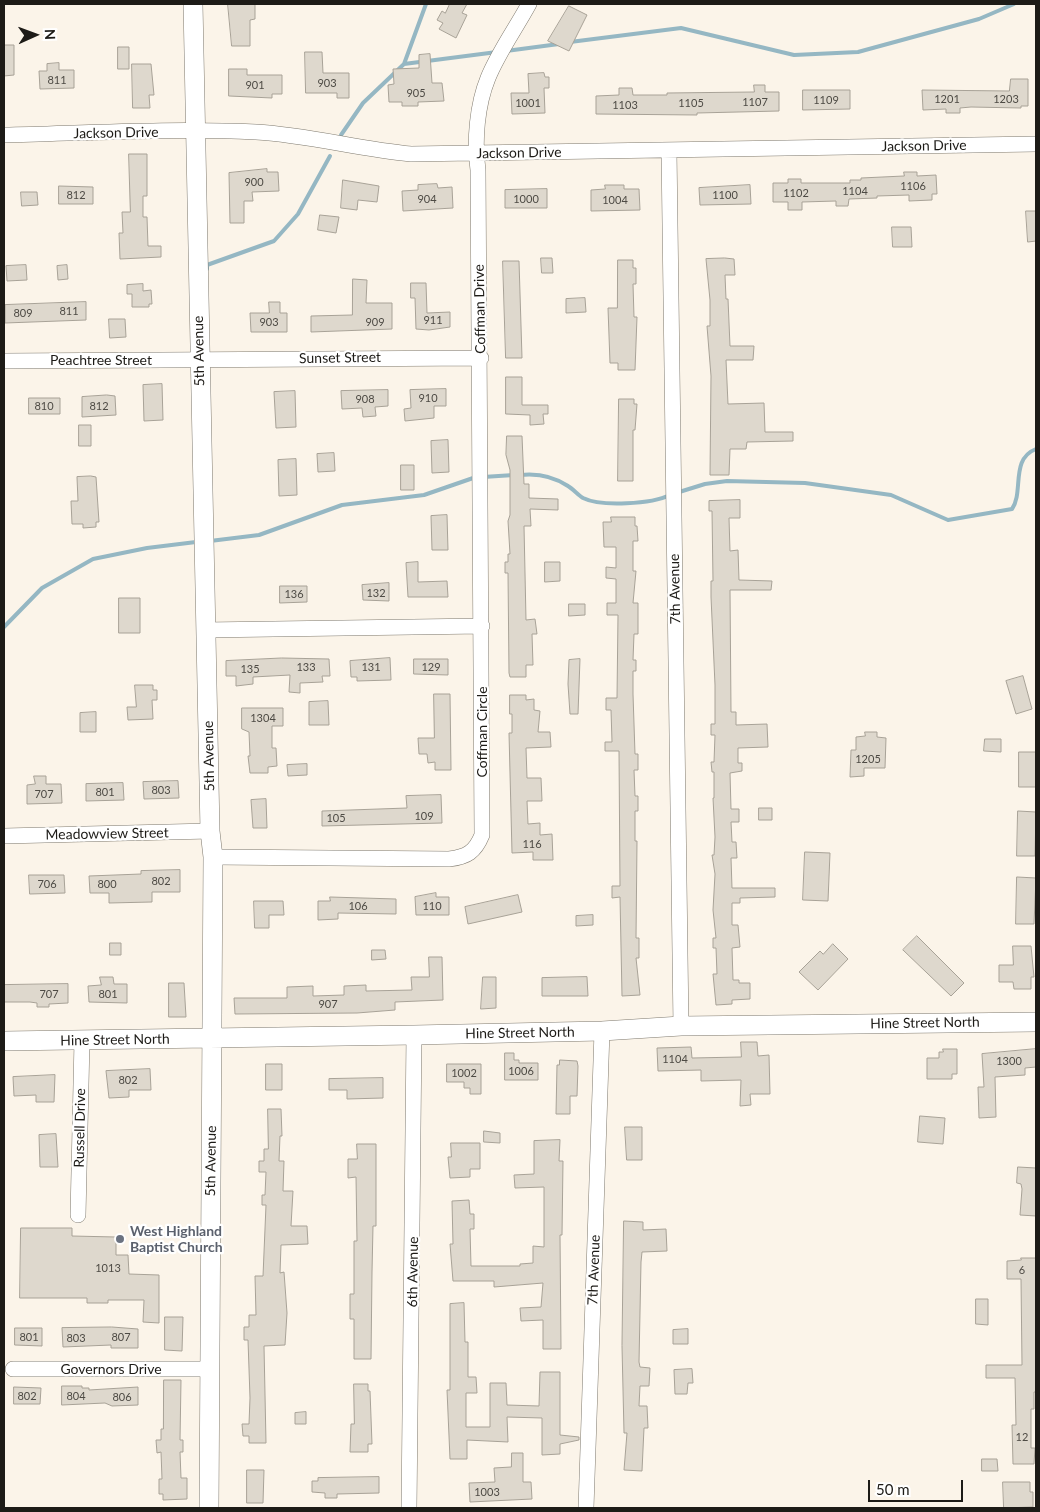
<!DOCTYPE html>
<html>
<head>
<meta charset="utf-8">
<style>
	body { margin:0 }
	#map { position:relative; width:1040px; height:1512px; overflow:hidden; background:#fbf4e9; font-family:Lato,sans-serif }
	canvas { display:block }
	.frame { position:absolute; inset:0; border:5px solid #1d1b17; pointer-events:none }
	.north { position:absolute; left:10px; top:10px; width:50px; height:50px; -webkit-text-stroke:4px #fff; paint-order:stroke; rotate:88deg; font-size:14px; font-weight:700; line-height:20px; text-align:center; color:#1d1b17 }
	.north::after { content:''; display:block; margin:auto; width:18px; height:22px; background:#1d1b17; clip-path:polygon(50% 0,100% 100%,50% 72%,0 100%) }
	.scale { position:absolute; left:868px; top:1480px; width:95px; height:22px; box-sizing:border-box; border:2px solid #1d1b17; border-top:0; padding-left:6px; font-size:15px; line-height:18px; white-space:nowrap; color:#1d1b17; -webkit-text-stroke:4px #fff; paint-order:stroke }
</style>
</head>
<body>
<div id="map">
<canvas width="1040" height="1512"></canvas>
<div class="frame"></div>
<div class="north">N</div>
<div class="scale">50 m</div>
</div>
<script>
const context = document.querySelector('canvas').getContext('2d');
context.lineJoin = 'round';
function strokePath(path, color, width, dash) { context.strokeStyle = color; context.lineWidth = width; context.lineCap = dash ? 'butt' : 'round'; context.setLineDash(dash || []); context.stroke(path); }
function fill(path, color) { context.fillStyle = color; context.fill(path, 'evenodd'); }
function label(font, color, halo, rows, align = 'center') {
  context.font = font + ' Lato,sans-serif'; context.lineWidth = 4.5; context.setLineDash([]); context.textBaseline = 'middle'; context.strokeStyle = halo; context.fillStyle = color; for (const [text, x, y, turn = 0] of rows) {
    context.save(); context.translate(x, y); context.rotate((+turn || 0) * Math.PI / 180); context.textAlign = isNaN(turn) ? turn : align; if (halo) context.strokeText(text, 0, 0); context.fillText(text, 0, 0); context.restore();
  }
}
const stream = new Path2D(`
	M570,42L681,28L794,55L858,52L979,19L1014,4
	M506,51L559,44
	M404,64L497,52
	M341,135L363,103L404,64L426,4
	M207,269V265L274,241L298,214L330,156
	M520,475C538,473 553,476 568,486C573,489 578,495 583,498C601,507 652,504 670,495
	M483,477L514,475
	M676,493L705,484L727,481L805,483L891,495L948,520L1012,509C1024,492 1010,459 1036,449
	M210,541L259,535L342,505L424,495L476,477
	M4,627L42,588L93,559L147,548L196,542`);
const building = new Path2D(`
	M228,4H255V19L250,20V46H232Z
	M450,4H467L462,13L467,15L456,38L439,29L443,23L437,20L442,11L445,13Z
	M569,6L587,15L569,51L548,41Z
	M4,45H14V75L4,76Z
	M118,47H129V69H118Z
	M305,52H322L323,73H349V98H337V93H306Z
	M430,54L432,83H442L444,101L418,102V106H402V102H389L388,85L394,84L393,69L419,68V55Z
	M59,63V70H74V88L40,89L39,71H47V64Z
	M132,64H151L154,95H149L150,108H133Z
	M229,69H247V75H282V94H272V98L229,96Z
	M544,73L545,77H549V88H544L545,113L512,114L511,93H529L528,74Z
	M1011,79H1028V106H1021V108L971,107L960,108V113H946V109L923,110L922,90L1009,91Z
	M754,85H765V92H779V111L697,113V115L596,114V96L619,95V88H632L633,95H667V93L754,92Z
	M803,90H850V109L803,110Z
	M129,154H147V196H143V217H147L148,246H161V257L120,259L119,233H123L122,212H130Z
	M267,169V172H278L279,191L252,192L253,201H244V223H230L229,173Z
	M904,172H917V176L936,175L937,194H932V200L909,201V195L877,196V198L849,199L848,206H836V201L802,202V210H788V202H773V183H788V179H801V183H850V180H861V178L904,176Z
	M343,180L379,186L377,202L358,200L357,210L341,208Z
	M437,184L438,188L452,187L453,208L403,211L402,191L418,190V185Z
	M605,185H624V189H639L640,210L591,211V190L605,189Z
	M750,185L751,204L700,205L699,188Z
	M59,186L93,187V204H59Z
	M547,189V208H505V190Z
	M21,192H37L38,205L22,206Z
	M1026,211H1036V241L1028,242Z
	M320,215L339,217L336,233L318,230Z
	M892,227H911L912,247H893Z
	M541,258H552L553,273H542Z
	M725,258L734,259L735,275H725L726,299H728L730,346H754L753,360H726L728,404L764,403L765,432H793V441L747,442L746,449H730L729,475H710L711,376L707,326H710V300L706,259Z
	M618,260H633V268H636V284H633L634,317H637L635,370H618V363H610L608,308H617Z
	M503,261H519L522,358H506Z
	M26,265L27,280L7,281L6,266Z
	M67,265L68,279L58,280L57,266Z
	M353,279L367,280L366,303H392V329L311,332V316L352,315Z
	M411,283H426L427,313L450,312V327L429,330L416,329L415,298H411Z
	M143,284V291L151,290L152,304H149V307H132V294H127V285Z
	M585,298L586,312L566,313V299Z
	M86,302V320L5,323V305Z
	M269,302H280V313H287V332H251L250,313H269Z
	M109,319H125L126,337L110,338Z
	M506,377H522V405H548V414H543L544,424L530,425V415L506,414Z
	M162,384L163,420L144,421L143,385Z
	M446,389V406H434V418L405,421L404,409L411,408L410,390Z
	M388,390V406L375,407L376,416L363,417L362,408L342,409L341,391Z
	M295,391L296,427L276,428L274,392Z
	M107,395L115,396L116,415L82,417V397Z
	M29,398H60V414H29Z
	M619,399H634V404H637L635,430H633V481H618Z
	M79,425H91V446H79Z
	M507,436H522L524,484H529V498L558,499V510L530,509L531,526H524L526,620L535,619L537,634H532L533,665H526V677H510L509,673L508,573H505V562H508V554H510L508,521L510,515V470L506,455Z
	M448,440L449,472L432,473L431,441Z
	M334,453L335,471L318,472L317,454Z
	M296,459L297,495L279,496L278,460Z
	M401,465H414V490H401Z
	M91,476L96,477L99,522H96V527L83,528V524H72L71,501H78L77,477Z
	M740,500V518H729L730,551L738,550L739,580L772,581L771,590H730L731,712H736V725L767,724L768,747L738,748V763H742V771L730,773L731,809H739V822H731L732,842H736L737,858H731L732,888H775V897L740,898V903H732V925H738L740,947L732,948L733,980H739V983H750V999L732,1000V1004L716,1005L713,974H717L716,948H713V938H716L713,910L715,874L712,855H714L715,837L713,798H714V772H712L711,762H714L715,735H711V724H715V685L711,597V581H713L712,511H709V501Z
	M447,515L448,550H432L431,516Z
	M611,517H635V526H637L638,541H633V571H636L633,603H638V634H634L633,660H636V671H633V694L635,754H638V770H634L635,796H638V811H635V841H637L636,938H639V958H636L640,995L622,996L620,897L612,898V886H620L619,751H605V742H612L611,710H606V698H617L618,615H607V603H616V579L606,578V567L616,568V547H604L603,522H611Z
	M418,562V582L447,581L448,597H408L406,563Z
	M545,562H560V581L545,582Z
	M389,583V601L363,600L362,585Z
	M280,586H307V602L280,603Z
	M119,598H140V633H119Z
	M569,604H585V615L569,616Z
	M282,658L329,659L330,676H322L323,682L300,683V693L289,692L290,675L253,677V684L236,686V676H226V661Z
	M390,658L391,680L357,681V677H351L350,661Z
	M414,659H448V675L414,674Z
	M580,659L578,714H570L568,684L569,660Z
	M1023,676L1032,709L1016,714L1006,681Z
	M135,685H153V690H157V700H152L153,719L128,720L127,707H136Z
	M434,694H450L451,770H435V762L428,763L427,754H419L418,738H434Z
	M510,695H526V700L534,699V710L540,711L538,732H550L551,747L526,748L527,778H541L542,801H527L528,824L540,823V835L552,834L553,860H533V852L512,853L509,733H512V714H510Z
	M328,701L329,725H309V702Z
	M242,708H283V726H272V748H276L277,766L268,767V773H250L248,756H250L249,732L242,729Z
	M96,712V732H80V713Z
	M865,732H877V737L886,738L885,768H864V776L850,777L851,750H856V737L865,736Z
	M985,739H1001V752L984,751Z
	M1019,752H1036V787H1019Z
	M307,764V775L288,776L287,765Z
	M34,776H46V784H61L62,803L27,804V785L35,784Z
	M178,781L179,798L144,799L143,782Z
	M123,783L124,800L86,801V784Z
	M441,795L442,823L322,826V811L407,808L406,796Z
	M266,799L267,828H253L251,800Z
	M759,808H772V820H759Z
	M1018,811L1036,812L1035,856H1017Z
	M805,852L830,853L828,901L803,900Z
	M180,870V892H152V902L109,903V893H90L89,876L141,874V871Z
	M29,875H64L65,893L30,894Z
	M1017,877L1036,878L1034,924H1016Z
	M436,893V897H449V915H416L415,897Z
	M518,895L522,912L468,924L465,907Z
	M330,897L396,899V914L338,913V919L318,920V901H330Z
	M254,901H283L284,915H269V928H255Z
	M593,915V925L576,926V916Z
	M917,936L964,983L951,996L903,950Z
	M110,943H121V955H110Z
	M833,944L848,959L818,990L799,972L820,951L823,954Z
	M1013,946H1031L1034,977H1031V989H1014L1013,982H999V965H1013Z
	M372,950H385L386,959L372,960Z
	M429,957H442L443,1000L395,1002V1010L357,1013L235,1014L234,998H287V987L313,986V996L344,995V986L366,985V991L412,990L411,977H429Z
	M100,977H113L114,984H127V1003L89,1002L88,986L101,985Z
	M483,977H496V1008L481,1009Z
	M587,977L588,996H542V978Z
	M169,983H184L186,1017H169Z
	M68,984V1003L49,1004V1007H37V1003L30,1002H4V985Z
	M741,1042H757L758,1056L769,1055L770,1094H750L751,1105L740,1106L741,1080L701,1081V1070L658,1071L657,1048L691,1047L692,1058L741,1057Z
	M943,1049H957V1074H952V1079H927V1058H939V1052H943Z
	M1036,1049V1067L1025,1068V1075L995,1077L996,1117L979,1118L978,1087H984L982,1054Z
	M505,1053H514V1060H519V1063H538V1080H505Z
	M560,1060L577,1061L578,1066L577,1096H570V1114H556L557,1065H559Z
	M266,1064H282V1090H266Z
	M447,1064H481V1094H470V1088H464V1082H447Z
	M150,1069L151,1090H129V1097L109,1098L106,1071Z
	M55,1075L54,1102H36V1095L14,1096L13,1077Z
	M383,1078V1098L347,1099V1090H329V1079Z
	M268,1109H281L282,1136H280L279,1161H284L283,1191H293L291,1226H307L308,1244L281,1245L280,1273L284,1272L287,1313L285,1345L264,1346L266,1443H249V1436H243L242,1424H249L250,1398L248,1340H244V1327H249V1315H256L255,1276H263L266,1205H262V1195H265L266,1172H259V1161H264V1149H268Z
	M920,1116L945,1118L943,1144L918,1142Z
	M625,1127H642V1160H627Z
	M484,1131L500,1133V1143L484,1142Z
	M56,1134L58,1167H40L39,1135Z
	M560,1140L559,1161H563L562,1235H560L561,1349H543V1320L521,1321L520,1308L541,1307L543,1283L494,1287V1281H453L450,1244H453L452,1201L469,1200L470,1214H474V1229H470L471,1266H520V1264L533,1263V1246L544,1247V1187L515,1188L514,1175L534,1174V1141Z
	M451,1143H480V1169H470V1177L450,1178L448,1157H451Z
	M357,1144H376V1226H373L372,1272L371,1359H354V1319H350V1294H354V1241H357L356,1177L348,1178V1159H357Z
	M1018,1167L1036,1168V1216L1020,1215L1022,1189L1021,1184L1017,1183Z
	M624,1221L643,1222V1230L666,1229L667,1251L642,1252L641,1262L639,1362L640,1367L650,1368L649,1386H640L639,1406H647L648,1428H644L642,1471L624,1470L627,1433H624L622,1346Z
	M21,1228H72V1236L116,1237V1255H128L129,1274L159,1275V1323L143,1322L144,1300H108V1303H87V1298H20Z
	M1021,1258H1036V1392H1034V1409H1031V1448H1035L1034,1464H1013L1012,1425H1016L1015,1378H986V1365H1022L1021,1279H1007V1261L1021,1260Z
	M976,1299H988V1325L976,1324Z
	M464,1303L465,1342H468V1377H476L477,1393H466V1427H490V1383H506L507,1405L539,1406L540,1372H560V1435L579,1437V1440L560,1444V1454L542,1455V1418L507,1417L508,1442L467,1440V1459H450L447,1390H450V1304Z
	M165,1317H183L182,1351L165,1350Z
	M112,1327L138,1329V1348H111V1345L63,1347L62,1328Z
	M15,1328H42V1346L15,1345Z
	M688,1329V1344H673V1330Z
	M692,1369L693,1383H688L687,1394H675L674,1370Z
	M164,1380H181L180,1440H183V1452H180L181,1478H187V1499L163,1500V1494H159V1479H162L161,1452L157,1453L156,1440H161V1429H163Z
	M354,1384H368V1391H370L372,1444H368V1452H350L351,1424H354Z
	M62,1386H82V1388H89V1390L138,1387V1405L112,1406L105,1403L62,1405Z
	M14,1387L41,1388L40,1404H14Z
	M306,1412V1424H295V1413Z
	M512,1453H523V1482H531L532,1499L470,1502L469,1483L495,1482L494,1468L511,1467Z
	M982,1459H997L998,1471H982Z
	M247,1470H264L263,1503H247Z
	M379,1477V1493L337,1494V1498H325V1493L312,1492V1481H318V1478Z
	M1003,1482H1030V1492H1033V1507L1004,1508Z`);
const minor = new Path2D(`
	M4,135C88,133 172,128 256,132C308,135 359,149 411,154L1036,144
	M669,151L681,1026
	M4,361L481,358
	M205,630L482,626
	M4,836L210,831
	M213,857L449,859C467,857 475,852 482,835L478,170C474,141 477,105 488,78C498,53 516,28 529,4
	M78,1215L82,1041
	M13,1369H209
	M409,1508L414,1035
	M586,1508L602,1031`);
const tertiary = new Path2D(`
	M193,4L210,831L213,857L209,1508
	M4,1041L414,1035L602,1031L681,1026L1036,1022`);
const markers = [
	[120,1239,5,"#6b7280"]
];
const numberNames = [
	["811",57,80],
	["903",327,83],
	["901",255,85],
	["905",416,93],
	["1201",947,99],
	["1203",1006,99],
	["1109",826,100],
	["1107",755,102],
	["1001",528,103],
	["1105",691,103],
	["1103",625,105],
	["900",254,182],
	["1106",913,186],
	["1104",855,191],
	["1102",796,193],
	["812",76,195],
	["1100",725,195],
	["904",427,199],
	["1000",526,199],
	["1004",615,200],
	["811",69,311],
	["809",23,313],
	["911",433,320],
	["903",269,322],
	["909",375,322],
	["910",428,398],
	["908",365,399],
	["810",44,406],
	["812",99,406],
	["132",376,593],
	["136",294,594],
	["133",306,667],
	["131",371,667],
	["129",431,667],
	["135",250,669],
	["1304",263,718],
	["1205",868,759],
	["803",161,790],
	["801",105,792],
	["707",44,794],
	["109",424,816],
	["105",336,818],
	["116",532,844],
	["802",161,881],
	["706",47,884],
	["800",107,884],
	["106",358,906],
	["110",432,906],
	["707",49,994],
	["801",108,994],
	["907",328,1004],
	["1104",675,1059],
	["1300",1009,1061],
	["1006",521,1071],
	["1002",464,1073],
	["802",128,1080],
	["1013",108,1268],
	["6",1022,1270],
	["801",29,1337],
	["807",121,1337],
	["803",76,1338],
	["802",27,1396],
	["804",76,1396],
	["806",122,1397],
	["12",1022,1437],
	["1003",487,1492]
];
const streetNames = [
	["Jackson Drive",116,133,-1],
	["Jackson Drive",924,146,-1],
	["Jackson Drive",519,153,-1],
	["Coffman Drive",480,309,-91],
	["5th Avenue",199,351,-91],
	["Sunset Street",340,358,-1],
	["Peachtree Street",101,360],
	["7th Avenue",675,589,-91],
	["Coffman Circle",482,732,-90],
	["5th Avenue",209,756,-91],
	["Meadowview Street",107,834,-1],
	["Hine Street North",925,1023,-1],
	["Hine Street North",520,1033,-1],
	["Hine Street North",115,1040,-1],
	["Russell Drive",80,1128,-89],
	["5th Avenue",211,1161,-89],
	["7th Avenue",594,1270,-88],
	["6th Avenue",413,1272,-89],
	["Governors Drive",111,1369]
];
const worshipNames = [
	["West Highland",130,1231],
	["Baptist Church",130,1247]
];
strokePath(stream, '#95b7c3', 4);
fill(building, '#ded8cd');
strokePath(building, '#a8a297', 1);
strokePath(minor, '#7f7a6f', 16);
strokePath(tertiary, '#7f7a6f', 20);
strokePath(minor, '#fff', 15);
strokePath(tertiary, '#fff', 19);
for (const [x, y, r, color] of markers) { const dot = new Path2D(); dot.arc(x, y, r, 0, 2 * Math.PI); context.fillStyle = color; context.fill(dot); strokePath(dot, '#fff', 2); }
label('11px', '#4d4a44', null, numberNames);
label('14px', '#1d1b17', '#fff', streetNames);
label('bold 14px', '#5b616d', '#fff', worshipNames, 'left');
</script>
</body>
</html>
